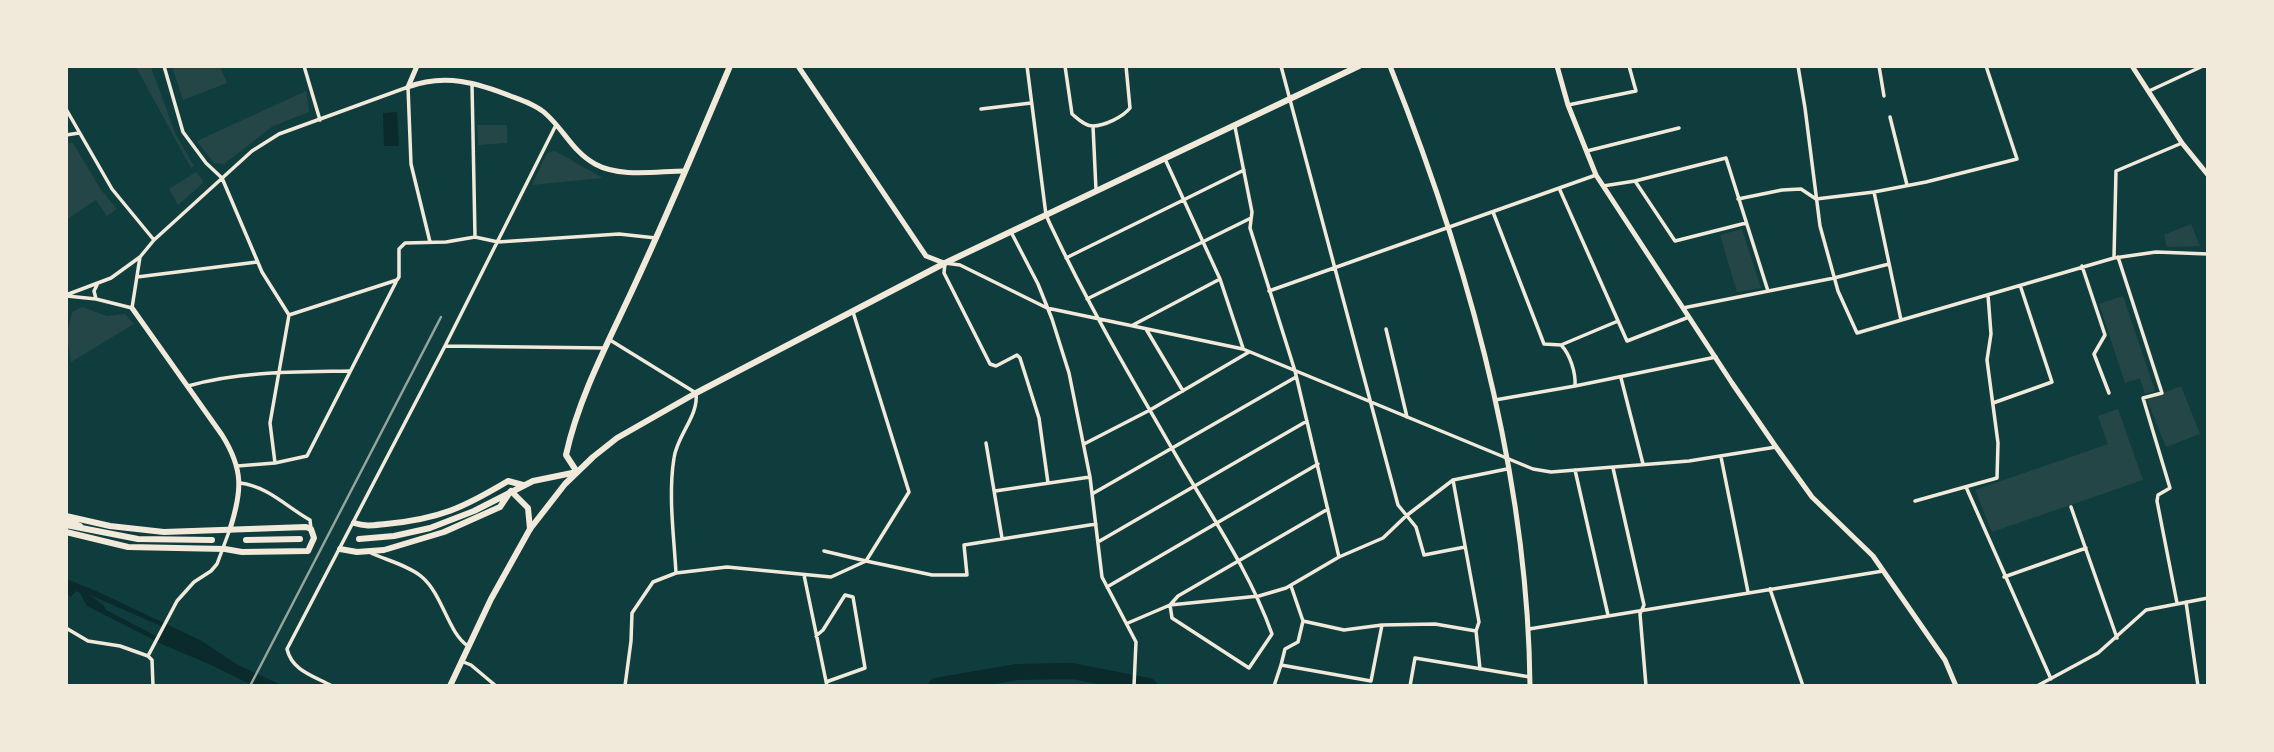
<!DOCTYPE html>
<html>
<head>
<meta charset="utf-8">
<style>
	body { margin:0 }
	#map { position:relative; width:2274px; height:752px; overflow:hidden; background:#0f3d3e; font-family:"Fira Sans",sans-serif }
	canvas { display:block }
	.frame { position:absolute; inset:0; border:68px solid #f1e9da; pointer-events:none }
</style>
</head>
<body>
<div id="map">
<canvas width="2274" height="752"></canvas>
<div class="frame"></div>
</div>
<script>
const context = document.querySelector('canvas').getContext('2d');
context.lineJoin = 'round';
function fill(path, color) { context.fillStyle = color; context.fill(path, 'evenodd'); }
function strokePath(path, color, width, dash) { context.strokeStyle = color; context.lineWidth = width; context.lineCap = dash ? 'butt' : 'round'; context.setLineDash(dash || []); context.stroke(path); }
const green = new Path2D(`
	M136,67H151L175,133L194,166L191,168Z
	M172,67H220L227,83L183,100Z
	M306,91L309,112L273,126L224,164L214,163L197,141Z
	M477,125H507V143L478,145Z
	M67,143H73L101,190L117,209L107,216L96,200L67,219Z
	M555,151L603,178L532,185L547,153Z
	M196,172L202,179L203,183L178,205L169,189Z
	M2191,224L2200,246L2167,247L2164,235Z
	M1742,229L1761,288L1737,292L1720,235Z
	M2123,296L2155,391L2145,394L2140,378L2125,383L2099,304Z
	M82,307L107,316L125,314L134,324L71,362L67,335L72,312Z
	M2181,386L2200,434L2166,447L2147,400Z
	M2118,409L2143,480L1992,532L1975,490L2108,444L2098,416Z`);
const water = new Path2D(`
	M397,112L399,146H384L383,113Z
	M66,579L94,590L200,640L238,665L281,685H252L209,664L164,645L87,606L80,593L76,591L71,597L67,594ZM90,595L161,626L163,630L156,636L106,610L104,606Z`);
const stream = new Path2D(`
	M1117,679L1119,686`);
const river = new Path2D(`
	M936,686L1017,672L1072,671L1149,686`);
const minor = new Path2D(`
	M164,66L183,132L206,163L222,178L262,272L289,315L397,280L399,277V249L405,243L446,242L475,237L498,242L619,234L656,238
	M304,66L320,120
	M1027,66L1046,215L1050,224C1090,309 1137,388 1184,469C1216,523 1251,575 1272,634L1249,668L1172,618L1170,605L1178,596L1328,509
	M1065,66L1072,114C1078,119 1085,126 1093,126C1104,126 1123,117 1130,108L1126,66
	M1281,66L1398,505L1416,527L1424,555L1465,547
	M1798,66L1805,108L1820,226L1838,291L1857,333L2114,258L2156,252L2208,254
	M1879,66L1884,96
	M472,84L475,237
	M2149,91L2203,66
	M1568,105L1636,91L1629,66
	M66,109L112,189L154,240
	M981,109L1031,103
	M1890,117L1907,185
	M1093,126L1096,190
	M66,135L79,133
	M1587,151L1679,128
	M1165,159L1220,279L1243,348
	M1603,186L1635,181
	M1559,188L1627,341L1689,317
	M1738,199L1782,190L1801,189L1816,199L1874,192
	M1493,212L1544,344L1561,345L1618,321
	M1746,223L1675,241L1635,181L1726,158L1768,291
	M1011,232L1038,284L1052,319L1069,373L1090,477L1102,577L1136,642L1134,686
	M2114,257L2116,171L2182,143
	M2118,257L2162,393L2143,398L2170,488L2158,495L2157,501L2177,603
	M1066,258L1244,170
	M2082,266L2105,335L2094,354L2109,393
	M137,277L257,262
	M1269,291L1596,175
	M66,295L111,278L140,257L154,240L252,151L279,134L408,87L411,164L430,242
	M67,296L96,299L132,308L140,257
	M96,299L94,291L97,285
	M1087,299L1251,218
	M1683,308L1834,278L1889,264
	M1901,320L1874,192L1926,182L2017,159L1986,66
	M1133,325L1220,279
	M1146,329L1183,391
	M1386,329L1407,417
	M610,340L696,393C699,416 677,435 674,458C668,495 674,536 676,573
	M445,346L604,348
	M1621,378L1643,464
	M188,386C239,371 296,372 349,371
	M1575,386L1716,357
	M1495,400L1575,386C1576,373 1570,354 1561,345
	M1993,403L2052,382L2021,288
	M986,443L1002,538
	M1084,444L1150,410L1249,352
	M1721,457L1748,592
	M275,463L270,423L289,315
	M237,466L275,463L307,456L396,282
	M1613,468L1644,605L1640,614L1646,686
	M1575,470L1608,615
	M1453,480L1479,622L1476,631L1480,669
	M240,483C267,486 287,507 310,520L311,529
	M1048,483L1039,418L1020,358L1017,355L996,366L990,364L944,273L945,263L960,265L1047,308L1243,349L1533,469L1551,472L1689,461L1776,447
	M1966,487L2051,679
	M995,491L1090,477
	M1092,494L1296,377
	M1915,501L1997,478L1998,443L1987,360L1991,334L1988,295
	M2071,507L2117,638
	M1098,542L1307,421
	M824,551L866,561L909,492L853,312
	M371,553C386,560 410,566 422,577C443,595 448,633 468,646
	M1339,557L1383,538L1406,516L1453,480L1507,469
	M804,575L827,686
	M2004,577L2086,548
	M1291,586L1303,621L1344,630L1382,625L1435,624L1476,631
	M1107,587L1318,464
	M1770,589L1803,686
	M2186,602L2198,686
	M1128,623L1170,605L1259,596L1286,588L1339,557L1295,371L1250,228L1252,212L1235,127
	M66,628L88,641L120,646L148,656L152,660L153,686
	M1529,629L1883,571
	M816,636L823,630L845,595L853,597L865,668L826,682
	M148,656L177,601L194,582L211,571L217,564L230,529
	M461,661L471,665L496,686
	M1281,665L1285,649L1298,642L1303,621
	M332,686C314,676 292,671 287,649L445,346L556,125
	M625,686L631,641L632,613L653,582L676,573L727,567L831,577L866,561L932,575H967L964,545L1096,524
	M1274,686L1281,665L1371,681L1382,625
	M1410,686L1415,658L1530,677
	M2037,686L2098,653L2146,610L2208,598`);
const tertiary = new Path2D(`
	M798,66L926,256L944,263
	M1390,66C1467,259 1528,477 1530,686
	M2132,66L2182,143L2208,175
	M408,87C445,73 478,83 513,97C524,101 538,106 546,114C564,130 573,152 595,164C620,178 658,171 685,171
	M408,87L417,66
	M132,308L222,435C244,470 242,491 230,529`);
const secondary = new Path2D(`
	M1557,66L1568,105L1596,175L1732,383L1776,447L1812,497L1873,556L1945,660L1956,686`);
const primary = new Path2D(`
	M511,491L528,508L530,529
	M66,516L110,526L164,532L306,527L311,529L314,538L308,551L242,552L225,549L128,547L66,532
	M66,520L80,526
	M354,523C366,527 375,525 386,524C439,519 463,508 508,481L523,485
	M66,525L138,539L212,540
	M359,539L394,536L430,528L474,511L533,481L577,472L566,455C579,395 611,337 636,282C669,211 699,139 730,66
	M246,540L300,539
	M340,549L357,552L384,550L444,532L500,507L510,492`);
const trunk = new Path2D(`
	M450,686L491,599L530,529L565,484L593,457L617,438L696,393L945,263L1359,66`);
const rail = new Path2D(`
	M250,686L441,317`);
fill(green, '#244646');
fill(water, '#0a2a2b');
strokePath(stream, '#0a2a2b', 2.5);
strokePath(river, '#0a2a2b', 16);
strokePath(minor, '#f1e9da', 3.5);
strokePath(tertiary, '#f1e9da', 5);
strokePath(secondary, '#f1e9da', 5);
strokePath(primary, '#f1e9da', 6);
strokePath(trunk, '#f1e9da', 6);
strokePath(rail, '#97a49c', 2.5);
</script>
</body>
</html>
